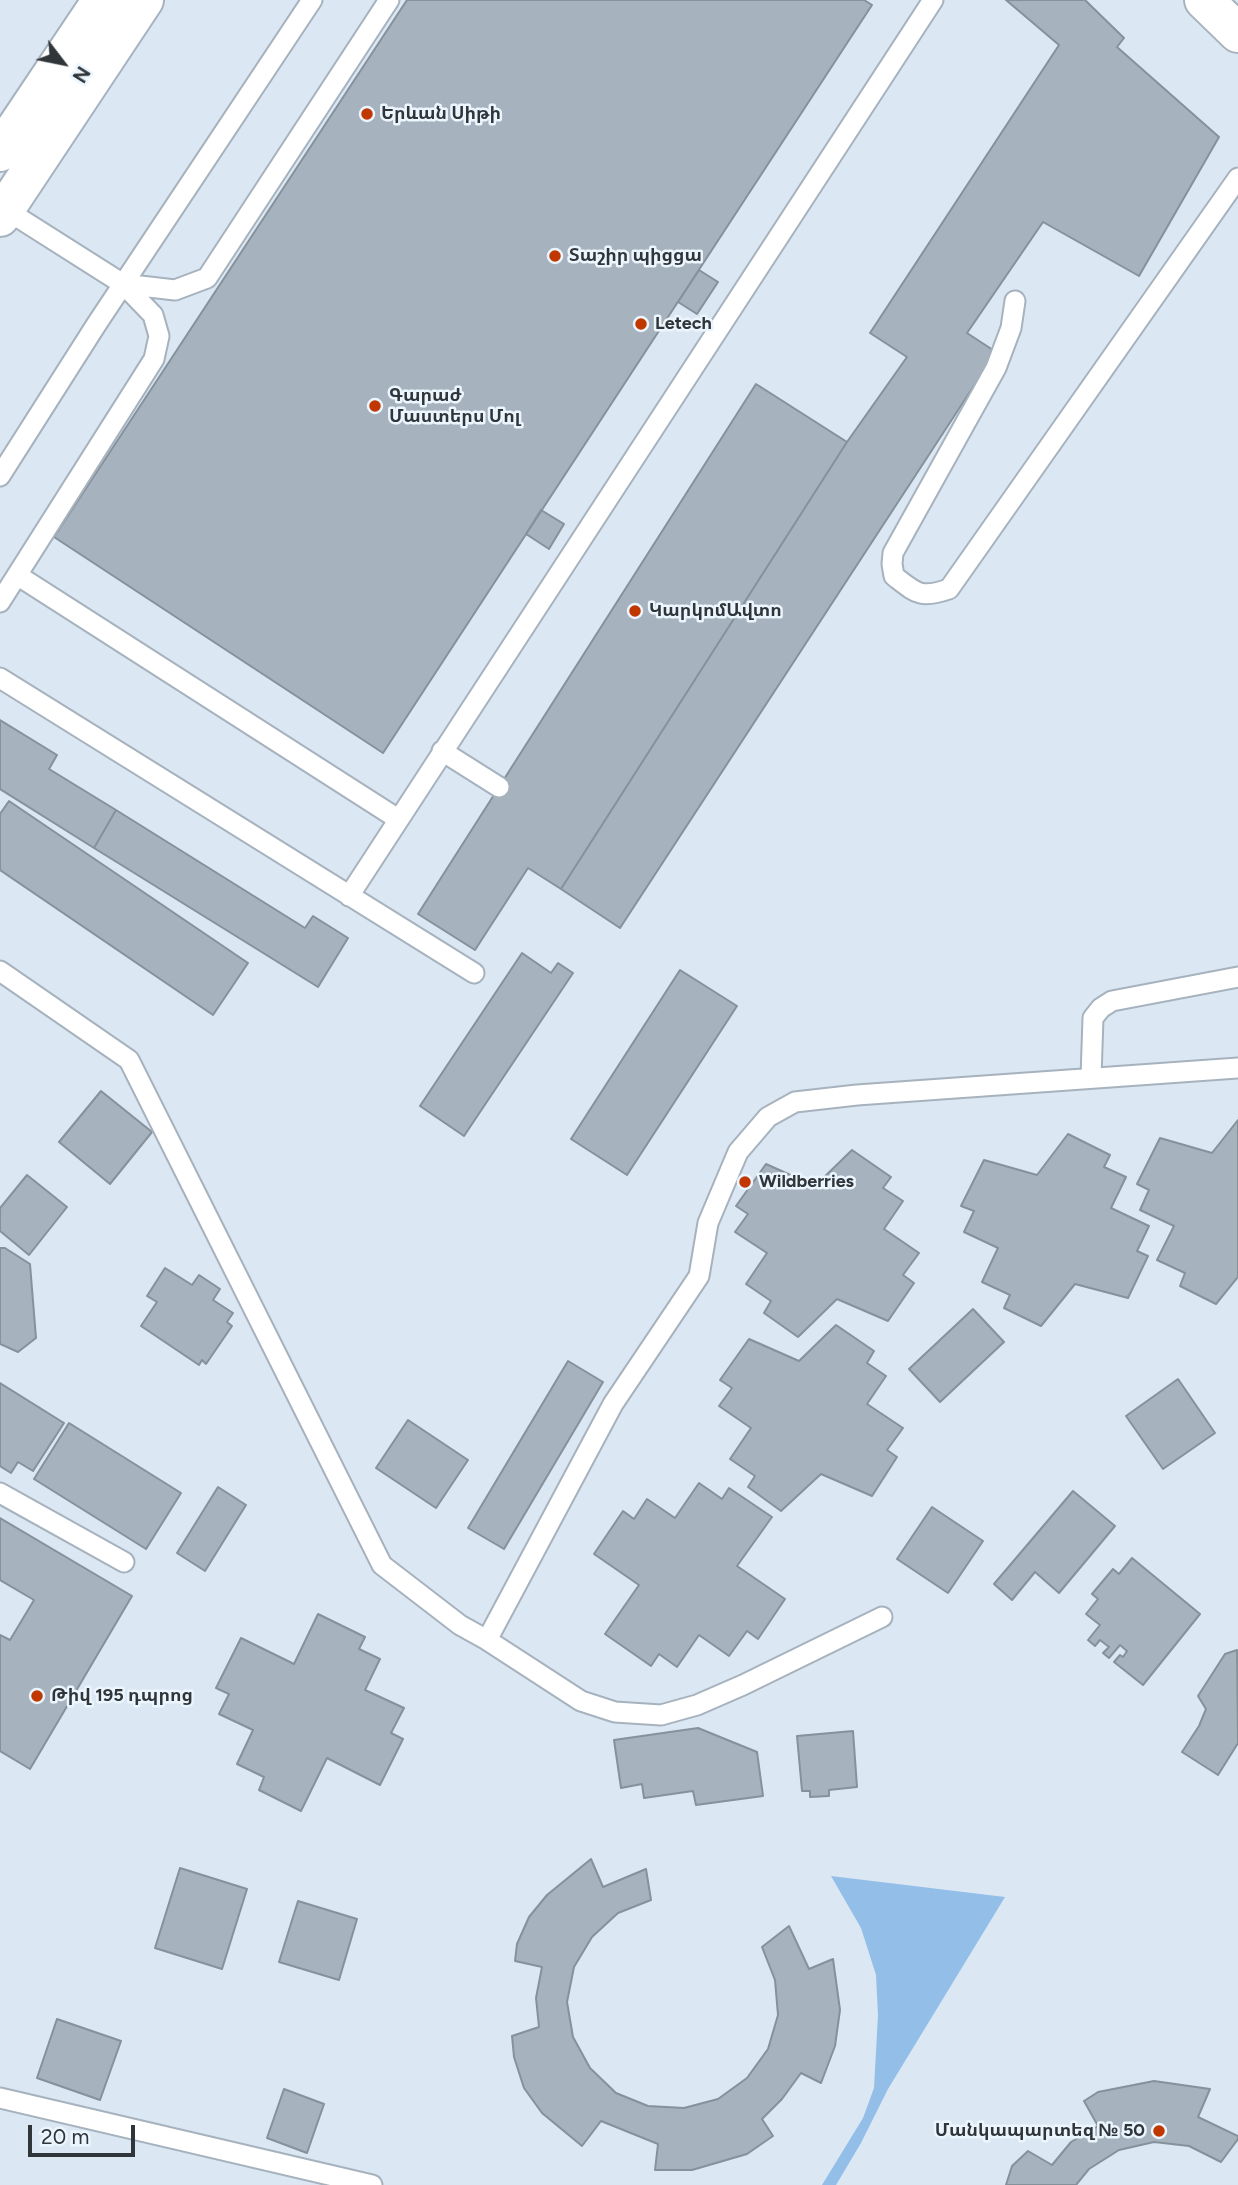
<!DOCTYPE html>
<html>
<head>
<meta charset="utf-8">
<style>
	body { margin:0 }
	#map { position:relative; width:1238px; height:2185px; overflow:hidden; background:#dbe8f4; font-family:Figtree,sans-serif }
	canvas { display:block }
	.north { position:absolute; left:28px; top:28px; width:70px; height:70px; -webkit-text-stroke:5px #ebf5fe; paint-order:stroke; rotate:122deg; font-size:19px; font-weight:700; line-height:28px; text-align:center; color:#30353a }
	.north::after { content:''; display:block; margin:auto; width:24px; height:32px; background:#30353a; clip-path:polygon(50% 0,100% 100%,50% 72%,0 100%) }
	.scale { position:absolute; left:28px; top:2125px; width:107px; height:32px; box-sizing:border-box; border:4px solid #30353a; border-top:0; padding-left:9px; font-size:21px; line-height:24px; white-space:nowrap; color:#30353a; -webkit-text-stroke:5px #ebf5fe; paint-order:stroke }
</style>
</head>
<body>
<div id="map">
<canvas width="1238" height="2185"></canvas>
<div class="north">N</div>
<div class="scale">20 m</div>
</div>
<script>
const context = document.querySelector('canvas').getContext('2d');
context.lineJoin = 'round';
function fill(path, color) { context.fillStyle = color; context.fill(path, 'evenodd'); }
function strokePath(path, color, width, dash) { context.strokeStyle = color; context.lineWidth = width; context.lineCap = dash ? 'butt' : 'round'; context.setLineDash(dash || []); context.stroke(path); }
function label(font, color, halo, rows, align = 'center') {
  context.font = font + ' Figtree,"Noto Sans Armenian",sans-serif'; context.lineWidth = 5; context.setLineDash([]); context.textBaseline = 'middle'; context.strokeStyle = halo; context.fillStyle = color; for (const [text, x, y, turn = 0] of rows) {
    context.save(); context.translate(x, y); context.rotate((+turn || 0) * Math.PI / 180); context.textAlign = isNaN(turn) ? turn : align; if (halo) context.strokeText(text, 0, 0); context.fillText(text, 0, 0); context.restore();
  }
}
const green = new Path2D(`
	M831,1876L1005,1897L888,2089L861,2143L836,2185H822L863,2118L874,2088L878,2015L876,1975L861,1928Z`);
const building = new Path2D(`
	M407,0H864L872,5L383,753L54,537Z
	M1006,0H1085L1124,38L1117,47L1219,137L1139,276L1043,222L967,333L996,352L620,928L561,889L847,442L907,357L870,333L1059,45Z
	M699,270L718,282L697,314L678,302Z
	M756,384L847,442L561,889L528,868L475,950L418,914Z
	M541,510L564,524L549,549L526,534Z
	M0,720L57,755L49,769L116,810L94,848L0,789Z
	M9,801L248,963L213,1015L0,870V814Z
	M116,810L305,928L313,916L348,938L318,987L94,848Z
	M522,953L551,973L558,963L573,973L464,1136L420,1106Z
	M680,970L737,1006L627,1175L571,1139Z
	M101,1091L152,1132L110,1184L59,1142Z
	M1238,1120V1277L1216,1304L1180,1286L1185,1273L1157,1260L1174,1226L1140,1210L1149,1190L1137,1184L1160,1138L1212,1153Z
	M1068,1134L1110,1155L1104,1167L1126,1177L1111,1208L1149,1226L1137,1251L1148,1256L1128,1298L1075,1284L1041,1326L1004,1308L1010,1295L982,1282L998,1248L964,1232L974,1211L961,1206L984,1160L1037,1175Z
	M852,1150L891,1177L883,1188L903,1201L884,1229L919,1253L903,1275L914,1283L888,1321L837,1299L798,1337L764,1313L771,1301L746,1284L767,1253L735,1232L748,1214L736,1206L766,1164L815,1186Z
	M27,1175L67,1207L29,1255L0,1231V1208Z
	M0,1248H5L30,1264L36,1338L18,1352L0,1344Z
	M165,1268L192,1285L199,1275L220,1289L213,1300L233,1313L227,1322L232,1326L206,1364L202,1360L199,1365L141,1326L157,1302L147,1296Z
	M973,1309L1004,1342L940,1402L909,1369Z
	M836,1325L874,1351L867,1363L886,1376L867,1404L903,1428L887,1450L897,1457L872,1496L821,1474L781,1511L748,1487L755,1476L730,1459L751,1428L719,1406L732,1388L720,1380L749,1339L799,1361Z
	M568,1361L603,1382L504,1549L468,1528Z
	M1178,1379L1215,1433L1163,1469L1126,1416Z
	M0,1383L64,1423L33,1471L18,1462L11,1473L0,1466Z
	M408,1420L468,1460L436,1508L376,1468Z
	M69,1423L181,1493L146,1549L34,1479Z
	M699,1483L722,1499L729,1488L772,1517L737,1566L785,1599L758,1639L747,1631L729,1656L699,1635L677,1667L659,1654L651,1666L605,1634L639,1585L594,1554L623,1511L634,1519L647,1499L675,1518Z
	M218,1487L246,1505L205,1571L177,1553Z
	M1073,1491L1115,1526L1059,1593L1035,1572L1012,1600L994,1584Z
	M932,1507L983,1541L948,1593L897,1559Z
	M0,1518L132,1596L30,1769L0,1751V1635L10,1640L34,1600L0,1580Z
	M1132,1558L1200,1614L1143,1685L1114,1662L1120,1655L1123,1657L1127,1651L1120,1645L1109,1658L1103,1653L1109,1647L1100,1640L1095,1646L1088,1640L1100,1625L1086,1614L1098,1599L1092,1594L1113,1569L1119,1574Z
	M318,1614L365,1637L359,1649L380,1659L365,1690L404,1708L391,1733L403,1739L380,1785L327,1758L301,1811L259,1790L264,1777L237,1764L253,1730L219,1714L229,1694L216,1688L241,1638L294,1664Z
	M1237,1650L1238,1743L1218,1775L1182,1752L1199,1726L1206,1709L1198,1696L1225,1654Z
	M698,1728L757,1752L763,1796L696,1805L693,1791L644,1798L642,1784L621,1788L614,1740Z
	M853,1731L857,1787L829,1790V1796L810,1797V1791H802L797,1736Z
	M591,1859L603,1887L646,1869L651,1900L618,1913L592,1937L574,1967L567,2002L573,2037L590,2068L616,2093L648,2106L684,2108L718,2099L747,2078L768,2049L778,2015L775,1980L762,1947L789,1926L809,1969L833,1959L840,2010L835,2046L821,2083L801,2073L782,2099L762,2119L773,2136L747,2154L692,2170H655L658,2144L601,2121L582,2146L542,2113L524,2088L514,2057L512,2036L539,2027L536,1998L542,1967L515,1961L517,1944L529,1917L547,1895Z
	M180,1868L247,1889L222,1969L155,1948Z
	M298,1901L357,1919L339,1980L279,1962Z
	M57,2019L121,2041L100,2100L37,2078Z
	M1154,2081L1210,2089L1198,2117L1238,2136V2139L1221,2162L1189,2146L1154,2142L1119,2150L1089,2169L1076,2185H1006L1012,2166L1028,2151L1052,2165L1071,2142L1098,2126L1084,2101L1098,2092Z
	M284,2089L324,2104L307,2153L267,2138Z`);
const lane = new Path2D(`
	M0,206L123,284L153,315L159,336L154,359L0,602
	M123,284L175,290L207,278L389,0
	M1015,301L1011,328L996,368L893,553L892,564L894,576C916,593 920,599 949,589L1238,178
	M0,476L96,325L312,0
	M17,575L398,819
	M0,678L474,973
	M442,751L499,787
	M349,896L933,0
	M0,971L129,1060L382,1565L460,1625L487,1640L581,1701L615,1712L661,1715L697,1705L743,1685L882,1617
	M1091,1077L1093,1018L1101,1008L1112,1001L1238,977
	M0,1493L124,1562
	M487,1640L613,1404L699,1276L708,1223L738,1152L768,1117L795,1102L857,1095L1238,1068
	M0,2098L372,2185`);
const secondary = new Path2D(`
	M0,152L102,0
	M0,217L144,0`);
const highway = new Path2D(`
	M1204,0L1238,33`);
const markers = [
	[367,114,7,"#c03800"],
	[555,256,7,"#c03800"],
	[641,324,7,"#c03800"],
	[375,406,7,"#c03800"],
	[635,611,7,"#c03800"],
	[745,1182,7,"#c03800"],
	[37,1696,7,"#c03800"],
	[1159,2131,7,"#c03800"]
];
const poiNames = [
	["Երևան Սիթի",381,114],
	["Տաշիր պիցցա",569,256],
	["Letech",655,324],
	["Գարաժ",389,396],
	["Մաստերս Մոլ",389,417],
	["ԿարկոմԱվտո",649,611],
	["Wildberries",759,1182],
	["Թիվ 195 դպրոց",51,1696],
	["Մանկապարտեզ № 50",1145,2131,"right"]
];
fill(green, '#92bee8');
fill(building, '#a6b2bd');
strokePath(building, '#85919b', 2);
strokePath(lane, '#a6b2bd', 23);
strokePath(secondary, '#a6b2bd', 42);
strokePath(highway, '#a6b2bd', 42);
strokePath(lane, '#fff', 19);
strokePath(secondary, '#fff', 38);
strokePath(highway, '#fff', 38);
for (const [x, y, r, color] of markers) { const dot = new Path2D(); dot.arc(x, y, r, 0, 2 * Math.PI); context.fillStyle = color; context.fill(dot); strokePath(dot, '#ebf5fe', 2.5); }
label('bold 18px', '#30353a', '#ebf5fe', poiNames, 'left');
</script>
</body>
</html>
